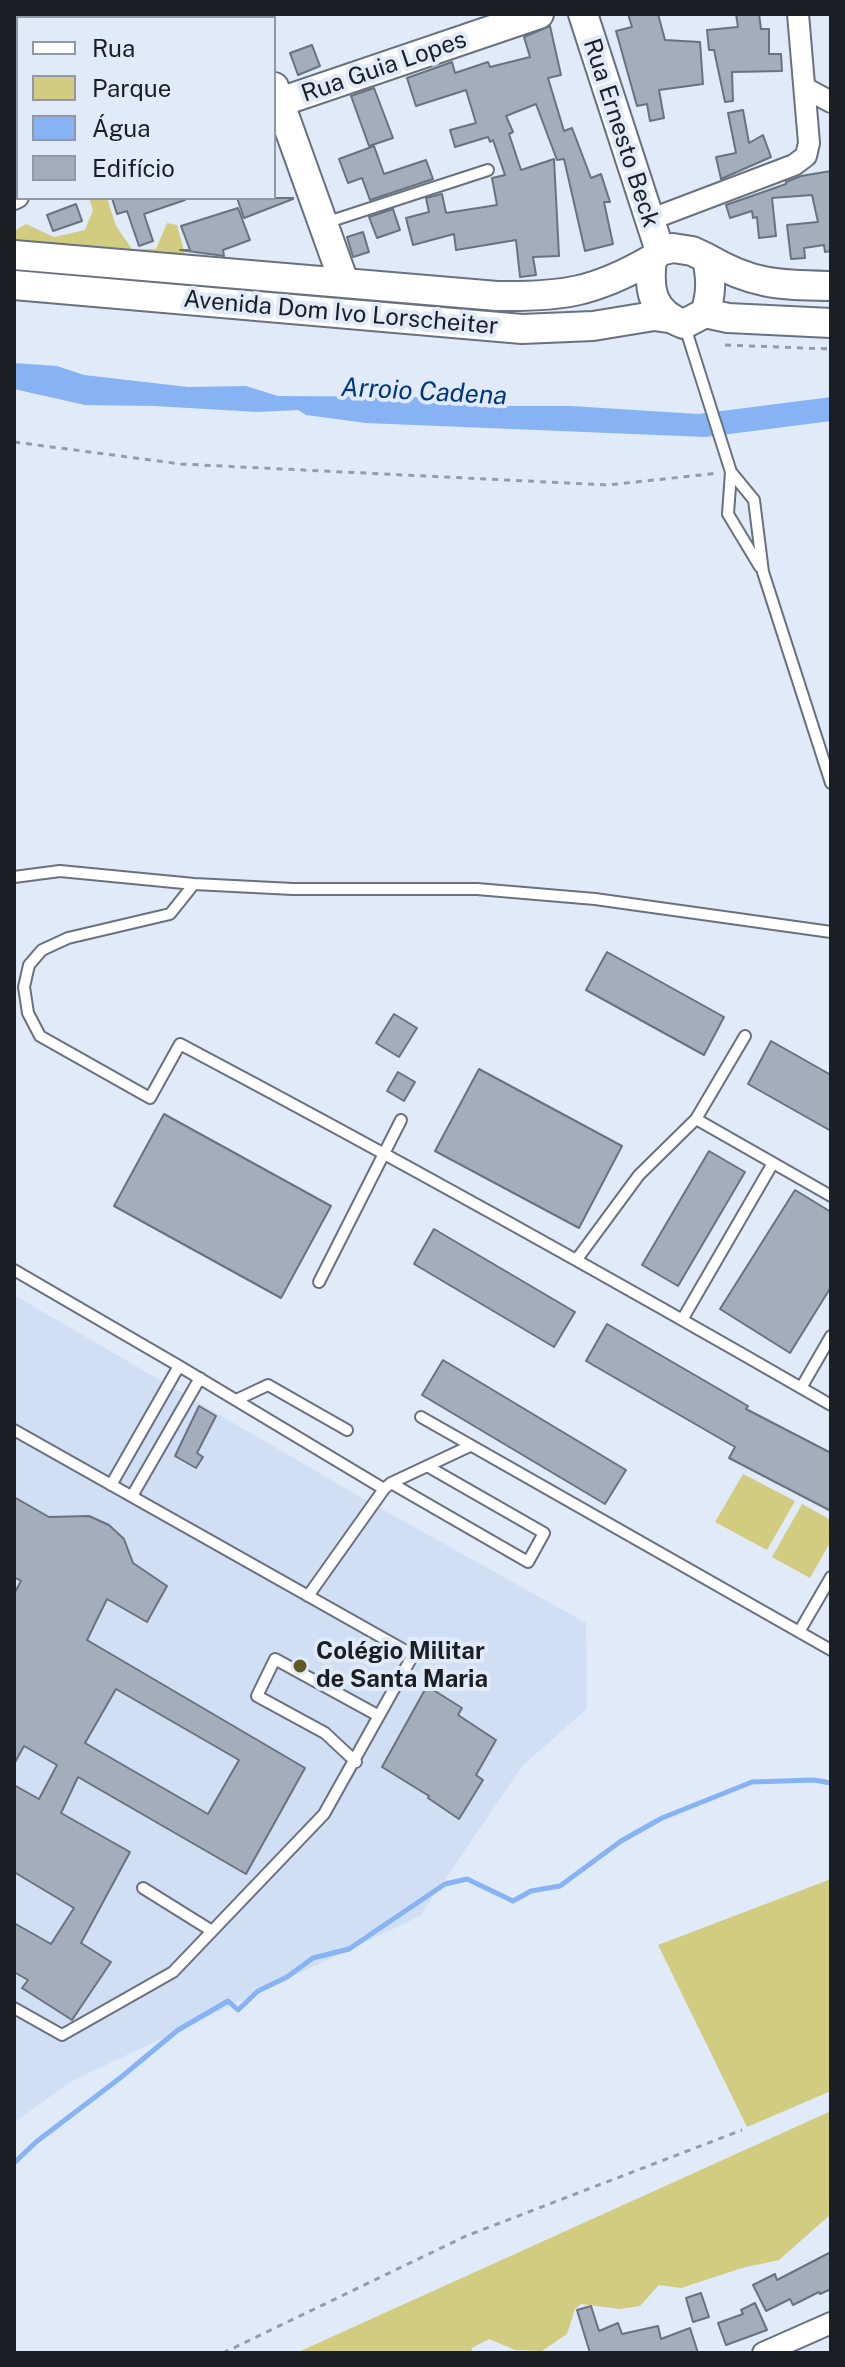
<!DOCTYPE html>
<html>
<head>
<meta charset="utf-8">
<style>
	body { margin:0 }
	#map { position:relative; width:845px; height:2367px; overflow:hidden; background:#e0eaf9; font-family:"Public Sans",sans-serif }
	canvas { display:block }
	.frame { position:absolute; inset:0; border:16px solid #1b1e23; pointer-events:none }
	.legend { position:absolute; left:16px; top:16px; width:260px; height:184px; box-sizing:border-box; background:#e0eaf9; border:2px solid #9198a3; margin:0; padding:10px 14px; list-style:none; font-size:24px; color:#1b1e23 }
	.legend li { display:flex; align-items:center; gap:16px; height:40px }
	.legend b { width:40px; border:2px solid #9198a3 }
</style>
</head>
<body>
<div id="map">
<canvas width="845" height="2367"></canvas>
<div class="frame"></div>
<ul class="legend">
<li><b style="height:10px;background:#fff"></b>Rua</li>
<li><b style="height:22px;background:#d2cc80"></b>Parque</li>
<li><b style="height:22px;background:#87b3f5"></b>Água</li>
<li><b style="height:22px;background:#a4adbb"></b>Edifício</li>
</ul>
</div>
<script>
const context = document.querySelector('canvas').getContext('2d');
context.lineJoin = 'round';
function fill(path, color) { context.fillStyle = color; context.fill(path, 'evenodd'); }
function strokePath(path, color, width, dash) { context.strokeStyle = color; context.lineWidth = width; context.lineCap = dash ? 'butt' : 'round'; context.setLineDash(dash || []); context.stroke(path); }
function label(font, color, halo, rows, align = 'center') {
  context.font = font + ' "Public Sans",sans-serif'; context.lineWidth = 8; context.setLineDash([]); context.textBaseline = 'middle'; context.strokeStyle = halo; context.fillStyle = color; for (const [text, x, y, turn = 0] of rows) {
    context.save(); context.translate(x, y); context.rotate((+turn || 0) * Math.PI / 180); context.textAlign = isNaN(turn) ? turn : align; if (halo) context.strokeText(text, 0, 0); context.fillText(text, 0, 0); context.restore();
  }
}
const built = new Path2D(`
	M14,1295L364,1499L586,1623L587,1709L523,1765L420,1916L70,2082L14,2123Z`);
const green = new Path2D(`
	M89,198H107L116,226L132,249H156L167,223L177,225L185,254L14,240V231L26,224L54,237L85,230L93,210Z
	M743,1474L795,1501L767,1550L715,1522Z
	M802,1504L831,1520V1541L810,1578L772,1557Z
	M831,1879V2091L747,2127L658,1945Z
	M831,2111V2214L779,2260L742,2268L681,2288L659,2285L640,2306L619,2309L581,2304L575,2309L567,2334L542,2351L515,2350L489,2339L472,2348L471,2353H296Z`);
const water = new Path2D(`
	M14,363L57,366L84,375L188,387L246,386L278,396L421,397L487,406H571L698,414L831,397V421L706,437L366,423L306,415L298,410L258,412L154,406L85,405L14,389Z`);
const stream = new Path2D(`
	M14,2163L36,2142L120,2078L178,2030L228,2001L238,2010L258,1991L287,1977L313,1958L349,1949L445,1884L467,1879L513,1901L531,1891L560,1886L621,1841L662,1818L752,1782L814,1780L831,1783`);
const building = new Path2D(`
	M628,14H658L665,40L700,42L703,84L659,90L664,118L650,121L647,104L637,106L616,31L632,27Z
	M736,14H759L761,29H769V54H781L782,71L732,72L733,101L725,102L714,50H709L707,30L738,27Z
	M550,26L561,75L548,78L564,131L572,128L591,178L601,174L610,202H604L613,244L585,251L564,159L557,160L536,104L506,116L513,132L509,134L521,170L554,159L559,256L533,257L536,275L520,277L516,240L456,250L454,234L413,245L406,218L429,212L426,198L442,194L446,213L497,205L492,178L505,175L493,140L490,142L488,137L455,147L450,130L476,123L466,90L416,106L407,78L452,62L455,73L488,62L490,67L530,57L524,37Z
	M312,45L320,66L298,75L290,53Z
	M374,88L393,138L369,146L351,96Z
	M743,110L749,143L763,135L771,157L721,179L716,157L736,153L728,113Z
	M374,146L384,174L426,160L433,179L370,200L362,178L348,183L339,159Z
	M831,171V251L825,252L824,245L804,248L805,258L791,259L787,225L818,222L812,195L772,198L776,236L759,238L757,217L753,218L752,211L730,218L726,205L786,184V182L801,176Z
	M112,198H184L185,200L144,214L153,241L139,246L127,211L117,214Z
	M237,198H293V199L244,218Z
	M76,204L82,221L53,231L47,215Z
	M238,208L250,240L223,250L224,256L180,250H190L181,226Z
	M393,209L400,230L377,238L369,217Z
	M363,232L369,252L353,257L347,237Z
	M607,952L724,1017L704,1055L586,990Z
	M394,1014L417,1028L399,1057L376,1043Z
	M771,1041L831,1075V1131L748,1084Z
	M479,1069L622,1146L579,1228L435,1151Z
	M398,1072L415,1082L404,1101L387,1091Z
	M164,1114L331,1206L281,1298L114,1206Z
	M709,1151L745,1172L678,1286L642,1265Z
	M795,1190L831,1212V1287L790,1353L720,1309Z
	M434,1229L575,1312L554,1347L414,1264Z
	M607,1324L748,1406L746,1409L831,1453V1511L729,1458L735,1447L586,1361Z
	M443,1360L626,1470L605,1504L422,1395Z
	M199,1406L216,1416L197,1453L203,1457L196,1468L175,1456Z
	M14,1497L49,1517L89,1516L109,1525L124,1539L133,1563L167,1586L147,1622L107,1599L87,1640L305,1768L246,1874L78,1777L61,1813L130,1852L81,1943L111,1962L72,2020L22,1988L28,1980L14,1972V1923L51,1944L74,1908L14,1872V1785L39,1799L57,1765L24,1746L14,1764V1594L21,1581L14,1577ZM116,1689L239,1760L208,1814L85,1743Z
	M427,1686L462,1708L458,1715L496,1740L476,1775L483,1780L459,1819L428,1798L429,1796L382,1767Z
	M831,2252V2289L820,2294L819,2292L793,2305L790,2299L766,2311L753,2285L775,2274L777,2280Z
	M701,2293L709,2317L693,2322L686,2298Z
	M755,2303L767,2330L726,2345L718,2323L743,2314L741,2310Z
	M591,2306L599,2331L618,2323L622,2334L658,2326L661,2339L690,2328L698,2353H590L577,2310Z`);
const path = new Path2D(`
	M725,345L831,349
	M14,442L181,464L608,485L719,473
	M223,2353L466,2236L742,2130`);
const lane = new Path2D(`
	M325,223L488,170
	M685,327L731,472L728,514L760,567
	M731,472L754,500L763,572L831,783
	M14,877L60,871L194,884L293,889H477L595,899L831,932
	M194,884L170,914L68,938L42,950L29,965L24,987L28,1013L40,1036L150,1098L180,1044C399,1160 616,1281 831,1405
	M696,1119L831,1196
	M577,1259L639,1175L696,1119L745,1036
	M14,1270L179,1366L384,1489
	M319,1282L401,1120
	M682,1320L773,1163
	M801,1388L831,1336
	M236,1400L268,1385L347,1430
	M421,1417L831,1650
	M14,1430L413,1655L324,1814L173,1972L62,2035L14,2008
	M391,1483L528,1562L544,1533L427,1466
	M111,1485L179,1366
	M132,1496L200,1378
	M308,1596L384,1489L391,1483L470,1446
	M799,1632L831,1577
	M356,1762L325,1733L257,1696L275,1659L379,1716
	M143,1888L212,1931`);
const street = new Path2D(`
	M805,88L831,102
	M14,199L18,197
	M649,220L794,165L806,156L809,143L798,14
	M763,2353L831,2323`);
const secondary = new Path2D(`
	M248,14L250,18
	M583,14L660,251
	M274,87L344,282
	M280,102L539,14
	M673,248L692,251L707,258C711,278 712,293 705,313L684,324C652,313 648,290 652,259L660,251Z
	M14,255L497,296C563,297 595,292 652,259
	M707,258C753,285 779,285 831,286
	M14,285L522,329L593,326L654,316L668,318
	M705,313L728,318L831,323`);
const markers = [
	[300,1666,8,"#5f5b28"]
];
const streetNames = [
	["Rua Guia Lopes",384,67,-19],
	["Rua Ernesto Beck",621,133,72],
	["Avenida Dom Ivo Lorscheiter",341,313,5]
];
const poiNames = [
	["Colégio Militar",316,1652],
	["de Santa Maria",316,1680]
];
const waterNames = [
	["Arroio Cadena",424,392,3]
];
fill(built, '#d1dff4');
fill(green, '#d2cc80');
fill(water, '#87b3f5');
strokePath(stream, '#87b3f5', 5);
fill(building, '#a4adbb');
strokePath(building, '#69727e', 2);
strokePath(lane, '#69717e', 14);
strokePath(street, '#69717e', 24);
strokePath(secondary, '#69717e', 32);
strokePath(path, '#959ca7', 3, [6, 6]);
strokePath(lane, '#fff', 10);
strokePath(street, '#fff', 20);
strokePath(secondary, '#fff', 28);
for (const [x, y, r, color] of markers) { const dot = new Path2D(); dot.arc(x, y, r, 0, 2 * Math.PI); context.fillStyle = color; context.fill(dot); strokePath(dot, '#e0eaf9', 3); }
label('24px', '#1b1e23', '#e0eaf9', streetNames);
label('bold 24px', '#1b1e23', '#e0eaf9', poiNames, 'left');
label('italic 26px', '#003580', '#e0eaf9', waterNames);
</script>
</body>
</html>
